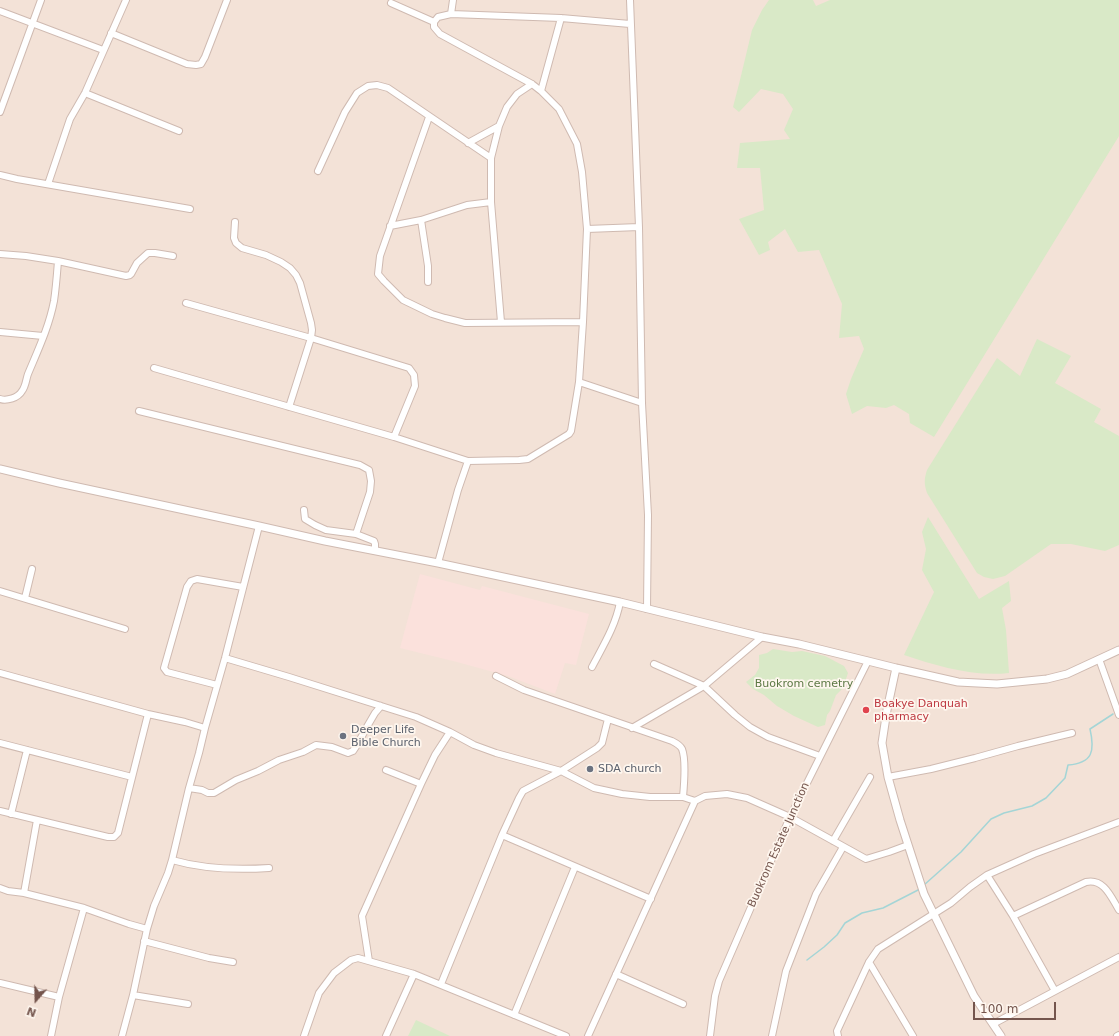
<!DOCTYPE html>
<html>
<head>
<meta charset="utf-8">
<style>
	body { margin:0 }
	#map { position:relative; width:1119px; height:1036px; overflow:hidden; background:#fbf1e8; font-family:"DejaVu Sans",sans-serif }
	canvas { display:block }
	.north { position:absolute; left:16px; top:980px; width:40px; height:40px; -webkit-text-stroke:3px #fef6ee; paint-order:stroke; rotate:200deg; font-size:11px; font-weight:700; line-height:16px; text-align:center; color:#74554d }
	.north::after { content:''; display:block; margin:auto; width:14px; height:18px; background:#74554d; clip-path:polygon(50% 0,100% 100%,50% 72%,0 100%) }
	.scale { position:absolute; left:973px; top:1002px; width:83px; height:18px; box-sizing:border-box; border:2px solid #74554d; border-top:0; padding-left:5px; font-size:12px; line-height:14px; white-space:nowrap; color:#74554d; -webkit-text-stroke:3px #fef6ee; paint-order:stroke }
</style>
</head>
<body>
<div id="map">
<canvas width="1119" height="1036"></canvas>
<div class="north">N</div>
<div class="scale">100 m</div>
</div>
<script>
const context = document.querySelector('canvas').getContext('2d');
context.lineJoin = 'round';
function fill(path, color) { context.fillStyle = color; context.fill(path, 'evenodd'); }
function strokePath(path, color, width, dash) { context.strokeStyle = color; context.lineWidth = width; context.lineCap = dash ? 'butt' : 'round'; context.setLineDash(dash || []); context.stroke(path); }
function label(font, color, halo, rows, align = 'center') {
  context.font = font + ' "DejaVu Sans",sans-serif'; context.lineWidth = 3.5; context.setLineDash([]); context.textBaseline = 'middle'; context.strokeStyle = halo; context.fillStyle = color; for (const [text, x, y, turn = 0] of rows) {
    context.save(); context.translate(x, y); context.rotate((+turn || 0) * Math.PI / 180); context.textAlign = isNaN(turn) ? turn : align; if (halo) context.strokeText(text, 0, 0); context.fillText(text, 0, 0); context.restore();
  }
}
const residential = new Path2D(`
	M0,0H1119V1036H0Z`);
const commercial = new Path2D(`
	M420,574L480,590L482,586L589,614L576,665L565,663L555,694L508,676L457,662L400,648Z`);
const green = new Path2D(`
	M769,0H813L816,6L830,0H1119V136L934,437L910,423L909,414L894,405L886,408L867,406L852,414L846,394L851,379L864,349L859,336L839,338L842,304L819,250L798,252L785,229L768,242L770,250L759,255L739,219L764,210L760,168H737L740,143L790,139L784,130L793,109L783,94L761,89L739,112L733,107L739,84L752,30L762,10Z
	M1037,339L1071,356L1055,383L1101,409L1094,422L1119,436V545L1105,551L1071,544H1051L1005,576L993,579L984,577L977,573L927,493C924,484 924,479 927,470L997,358L1020,376Z
	M928,517L979,599L1009,581L1011,601L1002,608L1006,630L1009,673C973,677 937,666 904,655L934,592L922,570L926,549L922,532Z
	M773,649L792,652L802,651L825,656L844,666L848,673L845,682L842,689L836,695L830,711L827,715L825,725L818,727L794,716L777,706L764,695L753,689L746,682L755,675L759,668V655L767,653Z
	M416,1020L450,1036H408Z`);
const stream = new Path2D(`
	M924,885L961,852L991,819L1004,813L1032,806L1046,798L1065,778L1068,765C1093,763 1095,751 1090,729L1113,714
	M807,960L824,947L837,935L845,923L862,913L883,908L920,889`);
const minor = new Path2D(`
	M630,0L639,227L642,403L648,515L647,609
	M391,3L434,22
	M0,11L103,50
	M451,14L453,0
	M111,33L187,64L196,65L201,64L205,57L227,0
	M541,91L561,18
	M85,93L179,131
	M0,112L41,0
	M429,117L380,256L378,274L384,281L403,300L432,314L445,318L465,323L583,322
	M468,143L499,126
	M318,171L345,112L357,93L368,86L377,85L388,88L491,158
	M0,175L17,179L190,209
	M48,184L70,119L85,93L126,0
	M235,222L234,238L236,243L242,248L266,255L281,262L290,268L296,275L300,283L311,323L312,330L311,338L289,407
	M390,226L421,220
	M587,229L639,227
	M0,254L26,256L58,261C57,274 56,288 54,301C49,327 38,350 28,374C26,379 26,386 22,391C18,398 7,401 0,399
	M58,261L126,276L130,275L131,274L137,263L148,253H155L173,256
	M428,282V266L421,220L467,205L491,202
	M186,303L311,338L409,368L414,375L415,386L394,437
	M501,322L491,202V158L499,126L507,107L517,94L532,84
	M0,332L43,336
	M154,368L394,437L468,461L519,460L528,459L569,434L571,431L579,382L583,322L587,229L582,172L577,144L559,109L541,91L532,84L440,34L434,27V22L438,17L451,14L561,18L630,24
	M579,382L642,403
	M139,411L360,465L369,470L371,481L370,492L356,534
	M304,510L305,519L315,525L326,530L356,534L374,541L375,544V551
	M438,563L458,490L468,461
	M0,591L125,629
	M25,598L32,569
	M225,658L289,677L416,717L450,732L474,745L496,753L561,771L594,788L622,794L650,797H683L695,801L705,796L727,794L747,798L790,817L866,859L889,852L908,845
	M1099,659L1119,715
	M654,664L704,686L735,715L750,727L768,737L820,756
	M592,667C603,646 616,625 620,602
	M0,673L148,714L185,722L205,728
	M496,676L524,690L672,741C676,743 680,745 682,749C686,759 684,786 683,797
	M217,685L167,672L164,668L187,587L191,581L197,579L243,587
	M632,728L704,686L762,637
	M0,743L132,777
	M386,770L421,784
	M888,777L931,769L975,758L1018,746L1072,733
	M189,788L202,790L208,793H214L236,780L258,771L279,760L303,752L316,745L332,747L348,753L353,751L357,745L368,725L375,713L381,706
	M0,811L108,837H114L118,833L148,714
	M11,814L27,750
	M502,835L651,899
	M833,841L870,777
	M172,860C203,869 237,870 269,868
	M987,875L1013,916L1055,991
	M0,888L8,891L24,893L84,908L129,924L147,929
	M24,893L37,820
	M1013,916L1086,882C1104,878 1111,897 1119,910
	M144,941L209,958L233,962
	M369,961L362,916L421,784L435,755L450,732
	M869,962L913,1036
	M616,974L683,1004
	M0,983L59,997
	M441,984L502,835L519,798L523,791L561,771L597,748L602,743L608,719
	M133,995L188,1004
	M514,1015L575,867
	M993,1024L1119,957
	M51,1036L59,997L84,908
	M122,1036L133,995L147,929L154,906L168,873L172,860L189,788L199,753L205,728L225,658L259,526
	M304,1036L319,993L334,973L351,960L358,958L414,974L566,1036
	M386,1036L414,974
	M588,1036L695,801
	M710,1036L715,996L719,981L790,817L868,661
	M772,1036L786,971L816,894L843,847
	M838,1036L837,1031L869,962L878,949L951,903L970,887L987,875L1034,854L1119,822
	M1117,1036L1119,1035`);
const tertiary = new Path2D(`
	M0,469L59,483L259,526L325,541L438,563L620,602L762,637L799,644L868,661L896,668L958,682L997,684L1047,679L1067,674L1119,650
	M896,668L887,710L882,743L888,777L900,820L924,894L974,996L1001,1036`);
const markers = [
	[866,710,4,"#e0444e"],
	[343,736,4,"#6b7280"],
	[590,769,4,"#6b7280"]
];
const parkNames = [
	["Buokrom cemetry",804,684]
];
const healthNames = [
	["Boakye Danquah",874,704],
	["pharmacy",874,717]
];
const worshipNames = [
	["Deeper Life",351,730],
	["Bible Church",351,743],
	["SDA church",598,769]
];
const streetNames = [
	["Buokrom Estate Junction",779,845,-66]
];
fill(residential, '#f3e2d7');
fill(commercial, '#fbe1dc');
fill(green, '#d9e9c7');
strokePath(stream, '#a4d5d6', 1.5);
strokePath(minor, '#cfbab1', 8);
strokePath(tertiary, '#cfbab1', 9);
strokePath(minor, '#fff', 6);
strokePath(tertiary, '#fff', 7);
for (const [x, y, r, color] of markers) { const dot = new Path2D(); dot.arc(x, y, r, 0, 2 * Math.PI); context.fillStyle = color; context.fill(dot); strokePath(dot, '#fef6ee', 1.5); }
label('11px', '#5d7945', '#fef6ee', parkNames);
label('11px', '#be3a42', '#fef6ee', healthNames, 'left');
label('11px', '#5b616d', '#fef6ee', worshipNames, 'left');
label('11px', '#74554d', '#fef6ee', streetNames);
</script>
</body>
</html>
